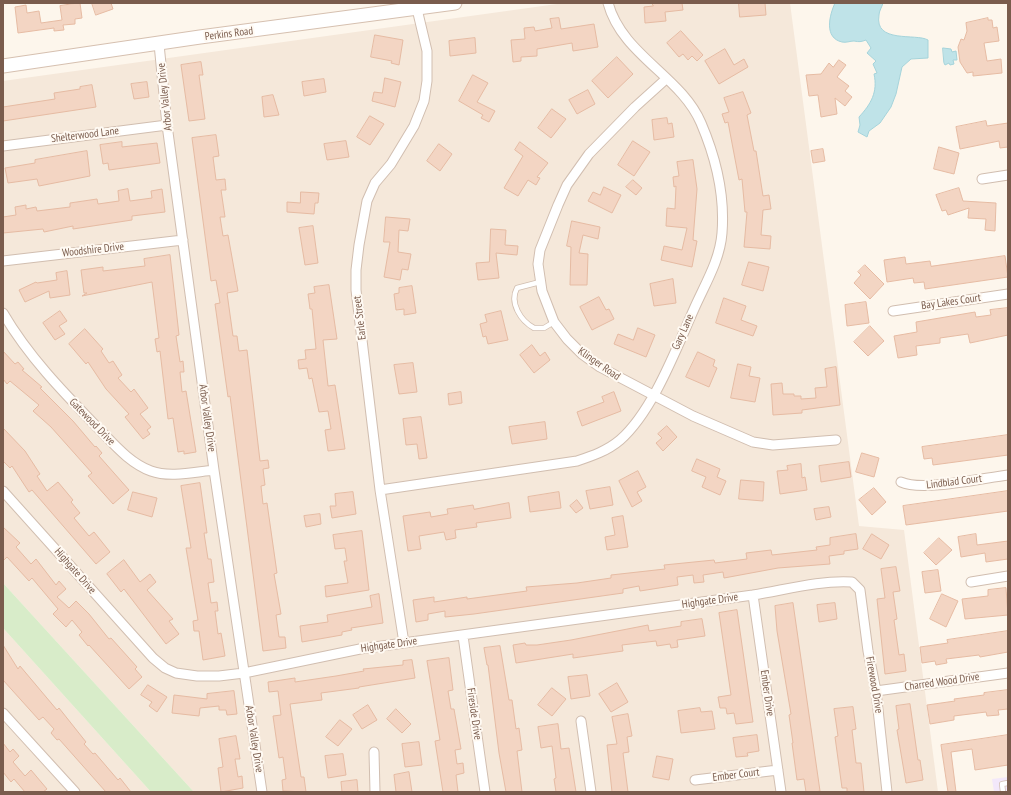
<!DOCTYPE html>
<html>
<head>
<meta charset="utf-8">
<style>
	body { margin:0 }
	#map { position:relative; width:1011px; height:795px; overflow:hidden; background:#fdf6ec; font-family:"PT Sans Narrow",sans-serif }
	canvas { display:block }
	.frame { position:absolute; inset:0; border:4px solid #7a5c4d; pointer-events:none }
</style>
</head>
<body>
<div id="map">
<canvas width="1011" height="795"></canvas>
<div class="frame"></div>
</div>
<script>
const context = document.querySelector('canvas').getContext('2d');
context.lineJoin = 'round';
function fill(path, color) { context.fillStyle = color; context.fill(path, 'evenodd'); }
function strokePath(path, color, width, dash) { context.strokeStyle = color; context.lineWidth = width; context.lineCap = dash ? 'butt' : 'round'; context.setLineDash(dash || []); context.stroke(path); }
function label(font, color, halo, rows, align = 'center') {
  context.font = font + ' "PT Sans Narrow",sans-serif'; context.lineWidth = 4; context.setLineDash([]); context.textBaseline = 'middle'; context.strokeStyle = halo; context.fillStyle = color; for (const [text, x, y, turn = 0] of rows) {
    context.save(); context.translate(x, y); context.rotate((+turn || 0) * Math.PI / 180); context.textAlign = isNaN(turn) ? turn : align; if (halo) context.strokeText(text, 0, 0); context.fillText(text, 0, 0); context.restore();
  }
}
const residential = new Path2D(`
	M564,3H790L859,526L904,530L938,792H194L3,583V81Z
	M3,628L151,792H3Z`);
const education = new Path2D(`
	M1008,777V792H994L992,779Z`);
const green = new Path2D(`
	M3,583L194,792H151L3,628Z`);
const water = new Path2D(`
	M835,3H883C882,7 879,11 879,15C874,44 916,33 928,40V58L911,59L902,67L896,94L891,107L880,123L869,131L867,137L858,132L860,125L859,117C871,104 878,92 874,74L877,73L873,64L876,61L867,53L871,48L866,40C861,42 859,42 854,41C850,41 846,43 842,42C824,38 829,16 835,3Z
	M943,48L951,49L952,52L956,51L957,60H953L954,64L950,65L949,63L945,65L944,63Z`);
const building = new Path2D(`
	M80,3L82,18L75,19V24L63,25L64,30L54,31V28L18,33L15,7L26,5L27,13L39,11L41,23L62,20L60,6Z
	M92,3H111L113,9L96,15Z
	M652,3H682L683,10L665,12L666,21L645,23L644,7L653,6Z
	M739,3H765L766,15L740,17Z
	M559,18L561,29L594,24L598,47L573,51L572,43L537,49V56L521,57V61L513,62L511,40L525,39L524,28L534,27L535,31L552,28L550,19Z
	M988,18V20H992L993,28L997,27L999,41L984,43L987,61L1001,59L1002,73L973,76V72L967,73L960,62L958,47L961,39L964,40L967,31L966,23Z
	M681,31L703,55L697,61L692,56L688,60L683,54L679,57L667,43Z
	M375,35L403,40L399,65L391,63L392,61L371,57Z
	M475,38L476,53L450,56L449,41Z
	M725,49L734,65L744,59L748,67L719,84L705,61Z
	M617,57L633,74L608,98L592,81Z
	M839,60L846,65L837,77L849,86L845,91L852,97L845,106L835,98L837,114L821,117L818,95L809,96L806,75L821,74L829,63L833,67Z
	M201,62L203,75H199L205,119L189,121L181,65Z
	M473,75L488,83L477,102L495,111L489,122L481,118L483,115L459,101Z
	M385,78L401,82L395,107L372,101L374,92L382,93Z
	M324,79L326,92L304,96L302,82Z
	M147,82L149,97L134,99L131,84Z
	M92,85L96,107L3,121V107L55,99L54,93L80,89V87Z
	M588,90L595,104L577,114L569,100Z
	M743,92L751,113L747,115L754,151H756L763,196L769,195L771,209L763,210L761,235L771,236L770,249L744,247L747,212H745L742,179L739,180L728,122L725,123L722,114L729,112L724,98Z
	M273,95L279,115L264,117L262,97Z
	M552,109L566,119L551,138L538,128Z
	M370,116L384,124L370,145L357,137Z
	M667,118L668,124L672,123L674,137L654,140L652,120Z
	M986,121L987,126L1008,123V147L1000,148L999,141L960,149L956,127Z
	M216,135L219,156L213,157L216,180L225,179L226,190H221L225,217H220L223,236L228,235L238,291L227,293L233,336H237L239,351L247,350L260,461L268,460L269,468L263,469L265,485L261,486L263,504L267,503L277,573L274,574L281,614L276,615L279,637H285L286,648L263,651L230,396L228,397L215,304L220,303L216,280L211,281L192,138Z
	M346,141L349,157L327,160L324,144Z
	M633,141L650,152L634,176L618,165Z
	M122,142V147L157,143L160,163L109,170L108,163L103,164L100,145Z
	M520,142L548,163L537,177L540,178L536,185L528,180L518,196L504,188L523,156L515,150Z
	M439,144L452,154L440,171L427,161Z
	M939,147L959,153L954,174L934,169Z
	M823,149L825,161L813,163L811,151Z
	M87,151L90,176L39,186L37,179L8,183L5,168L35,163V160Z
	M693,160L697,189L693,240L697,241L692,267L661,260L664,246L682,250L687,228L666,226L667,208L675,209L676,186L674,187L673,177L679,176L677,162Z
	M633,180L642,188L636,195L626,187Z
	M604,187L621,195L612,213L588,201L593,192L600,195Z
	M959,188L963,201L996,203L995,231L985,230L986,219L968,218L969,208L948,215L946,210L942,211L936,195Z
	M128,189L130,201L152,198L151,191L162,189L165,212L132,216V220L73,229V226L44,232L43,229L3,233V217L16,215L15,207L26,205V209L36,207L37,211L70,207V203L97,199L98,204L119,201L118,191Z
	M301,192L319,193L318,203H315L314,214L287,212V202L300,203Z
	M386,217L410,219L408,231L399,230L398,252L411,254L408,270L402,269L400,280L384,277L390,242H384Z
	M572,221L600,227L598,239L583,235L579,253L588,254L587,285H570L571,247L567,246Z
	M313,226L318,263L305,265L299,228Z
	M491,229L506,230L505,245L518,246L517,255L496,253L499,278L478,280L476,263L489,262Z
	M170,255L179,335L176,336L180,362L183,361L184,372H180L182,392L186,391L196,452L184,454V451L178,452L173,418L168,419L160,351L157,352L155,339L159,338L152,282L82,296L87,293H84L81,270L103,267V271L145,266L144,259Z
	M1005,256L1008,277L925,289L924,282L914,283L913,278L887,282L884,260L905,257L906,264L930,261L931,266Z
	M749,262L769,267L763,291L742,285Z
	M865,265L884,284L870,299L854,283L861,275L858,272Z
	M67,271L70,295L50,298L49,291L25,302L19,290L36,282L37,283L57,280L56,273Z
	M673,279L676,303L654,306L650,284Z
	M329,285L337,339L323,340L328,386L335,385L345,449L328,451L325,430L331,429L328,411L319,412L312,378L309,379L307,368L299,369L298,360L306,359L305,350L316,349L312,309H310L308,294L315,293L314,287Z
	M412,286L416,313L404,315V309L396,310L394,294L399,293V288Z
	M599,297L606,310L609,309L614,319L592,330L580,307Z
	M724,298L746,306L741,320L757,326L753,336L716,323Z
	M866,302L869,323L847,326L845,305Z
	M1008,308V335L970,343L968,334L940,338V343L916,346L917,355L898,358L894,336L917,332L916,322L975,312L976,317L991,315L990,310Z
	M60,311L67,321L59,326L65,334L55,340L43,323Z
	M501,311L508,340L488,344L486,336L483,337L480,324L487,322L485,315Z
	M870,326L884,341L868,356L854,342Z
	M638,328L655,335L646,357L614,344L618,334L633,340Z
	M85,329L103,349L101,351L109,363L113,361L122,375L118,378L131,392L134,389L148,408L140,414L151,427L147,430L150,434L143,439L125,417L129,414L106,389L88,362L86,364L69,344Z
	M532,345L540,356L545,352L550,360L534,373L520,355Z
	M3,351L15,364L18,362L24,369L22,370L42,387L40,388L73,421L95,447L96,446L102,453L99,456L129,490L113,504L88,476L92,473L51,427L33,411L39,405L10,381L7,384L3,379Z
	M698,352L715,360L713,366L717,368L709,387L686,377Z
	M413,363L417,392L399,394L394,365Z
	M738,364L751,367L749,376L760,378L755,402L731,398Z
	M836,367L840,405L802,410V413L773,415L771,384L782,383L783,394H794V396H801V399L816,398L815,388L827,387L825,369Z
	M461,392L462,403L449,405L448,394Z
	M614,392L621,411L582,426L577,412L604,402L602,397Z
	M421,417L427,458L419,459L417,444L406,445L403,419Z
	M545,422L547,439L512,444L509,427Z
	M667,426L677,437L663,451L656,443L662,438L658,434Z
	M3,428L25,451L40,474L37,476L47,491L58,482L73,500L71,502L80,513L74,518L89,536L94,532L110,552L96,564L32,490L29,492L12,466L10,468L3,461Z
	M1008,435V455L933,465L932,458L924,459L922,447Z
	M862,453L879,458L874,477L856,472Z
	M697,459L720,469L717,477L726,481L720,495L702,487L706,477L692,471Z
	M849,462L851,477L821,482L819,466Z
	M801,464L802,478L805,477L807,490L780,494L777,471L788,470L787,466Z
	M638,471L646,487L637,492L642,501L632,507L619,481Z
	M741,480L764,482L763,501L739,499Z
	M200,483L207,533H204L208,559H211L214,582L208,583L211,603L217,602L218,611H215L218,634L221,633L225,656L203,660L199,631H194L193,621L198,620L186,548H191L181,486Z
	M610,487L613,505L590,509L586,491Z
	M874,488L886,502L872,515L859,500Z
	M1008,491V511L906,525L903,506Z
	M133,492L157,498L152,517L128,510Z
	M353,492L356,514L332,518L330,506H336L335,494Z
	M559,492L561,508L530,512L528,497Z
	M577,500L583,508L576,513L570,506Z
	M509,503L511,518L476,523L477,527L455,530L456,538L446,540L444,532L419,536L421,549L408,551L403,516L430,512L431,517L448,514L447,509L473,505L474,509Z
	M829,507L831,517L816,520L814,509Z
	M320,514L321,524L306,527L304,516Z
	M623,516L628,547L607,550L605,537L615,535L612,518Z
	M3,527L20,543L16,547L31,564L36,559L56,585L59,581L66,589L57,597L69,608L76,601L89,614L109,639L111,638L137,667L135,669L142,677L129,689L89,645L88,646L79,635L82,632L72,620L66,627L53,614L58,609L32,578L29,581L7,557L3,561Z
	M362,531L369,590L326,597L325,586L348,583L344,561H347L345,548L335,549L333,535Z
	M856,534L858,549L844,551V554L829,556L830,564L778,568L724,578L723,572L703,575L704,582L694,583L693,575L677,577L678,585L640,591L639,586L623,589V593L474,614L445,617V611L428,614V620L416,622L413,600L434,597V602L467,597V599L527,591L526,587L577,583L611,578V575L665,569L664,565L714,560L715,563L747,559L746,553L771,550L772,555L817,550L816,547L830,545V538Z
	M872,534L889,545L881,559L863,549Z
	M976,534L977,545L1008,541V559L986,562L985,553L961,557L958,537Z
	M939,538L952,550L936,565L924,553Z
	M124,560L140,582L150,574L156,582L147,590L173,619L169,621L179,634L166,644L124,589L121,592L107,574Z
	M896,567L900,591L893,592L897,619L894,620L899,655L904,654L906,671L885,674L877,599L885,598L881,569Z
	M938,570L941,591L925,593L922,572Z
	M1006,588L1008,615L965,619L962,599L988,596V590Z
	M379,594L383,623L351,628L352,630L342,632V635L302,642L300,626L328,622L327,615L372,607L370,596Z
	M942,594L958,601L946,627L930,619Z
	M793,603L820,791L815,792H806L804,779L797,780L792,743H793L789,715L791,714L777,631L775,606Z
	M835,603L837,619L819,622L817,605Z
	M737,610L753,722L736,724L734,713L727,714L726,708H720L718,697L731,695L719,613Z
	M702,619L705,636L677,640L678,647L671,648L670,644L657,646L656,641L622,645L623,651L573,658V654L516,663L513,645L525,643L526,645H537L571,640L648,625L649,631L681,626V622Z
	M1008,631V652L980,657L979,655L946,659L947,663L936,665L935,661L922,663L920,647L948,643L947,640Z
	M3,645L18,669L20,666L57,710L59,708L86,742L84,744L93,754L95,753L118,780L120,778L131,792H106L59,739L57,740L51,733L54,729L43,717L39,720L3,680Z
	M500,646L509,700H512L516,729L519,728L522,750L517,751L522,792H506L499,753L488,665H487L484,648Z
	M449,658L453,690L448,691L451,709H454L461,749L455,750L457,764L463,763L464,773L456,775L458,792H443L435,741L440,740L427,661Z
	M412,660L415,678L359,687V688L321,693L322,700L290,704L301,777H304L306,792L283,791L282,780L286,779L283,757L279,758L273,716L281,715L278,691L269,692L268,682L295,678V682L336,676L364,671L363,669L403,665V661Z
	M587,675L590,696L571,699L568,677Z
	M617,683L628,702L611,712L599,694Z
	M148,685L167,697L157,712L149,706L152,702L141,695Z
	M552,688L566,699L552,716L538,705Z
	M1008,690V709L998,710L999,715L987,716L986,712L954,716V720L930,724L927,705L955,701L954,699L984,695V693Z
	M234,691L237,714L227,715L226,710H219V706L200,708L199,716L172,713L174,695L207,699V694Z
	M910,704L918,760H920L923,780L906,783L897,730L899,729L896,706Z
	M368,705L377,720L362,729L353,715Z
	M853,707L856,729L852,730L856,763H861L864,792H847V788H842L835,737L838,736L834,709Z
	M700,708L701,712L712,711L715,729L681,733L678,711Z
	M396,709L411,724L402,733L387,719Z
	M628,714L632,736L627,737L629,752L623,753L628,792H612L607,745L617,744L612,717Z
	M340,720L352,729L338,746L326,737Z
	M558,724L561,749L569,748L576,792H556L554,779L556,778L552,746L541,748L538,727Z
	M757,735L759,751L747,753L748,756L736,757L733,738Z
	M1008,735V765L975,770L972,749L951,752L956,792H948L941,745Z
	M236,736L240,759H235L238,777L242,776L243,788L221,792L218,768L223,767L219,739Z
	M419,742L422,765L405,767L402,744Z
	M3,743L10,752L13,749L19,756L13,762L25,776L31,770L47,789L43,792H25L14,779L11,782L3,772Z
	M343,754L346,775L328,778L325,756Z
	M657,756L673,759L669,780L653,777Z
	M409,772L412,792H396L394,775Z
	M357,780L358,792H342L341,782Z`);
const lane = new Path2D(`
	M540,282L517,288C509,303 521,321 534,328H544L554,322
	M1003,792L1002,784L1008,783`);
const street = new Path2D(`
	M159,44L167,125L214,470L262,792
	M666,79L635,107L589,154L567,185L558,205L540,250L538,264L542,291L554,322L567,339L582,354L600,367L693,416L753,442L773,445L836,440
	M3,146L167,125
	M982,179L1008,175
	M3,261L183,240
	M893,311L1008,294
	M3,313C28,356 63,392 97,427C113,443 129,463 151,471C170,478 194,472 214,470
	M901,482C922,492 983,478 1008,475
	M380,490L577,461C592,456 607,451 620,440C653,411 676,349 694,309C705,284 720,260 722,233C725,195 716,158 701,123C681,76 622,55 608,3
	M3,491L153,658L165,668L176,673L197,676H219L244,673L360,649L753,595C785,590 819,580 852,582L860,590L868,651L876,691L887,792
	M971,582L1008,576
	M753,595L781,792
	M463,636L485,792
	M404,643L380,490L356,290V270L359,245L367,201L375,183L391,164L414,126L424,101L427,81V51L417,9
	M876,691L1008,673
	M3,713L75,792
	M581,721L591,792
	M374,752L375,792
	M695,780L778,770`);
const secondary = new Path2D(`
	M3,66L200,37L455,3`);
const streetNames = [
	["Perkins Road",229,34,-7],
	["Arbor Valley Drive",165,97,-96],
	["Shelterwood Lane",85,135,-7],
	["Woodshire Drive",93,250,-6],
	["Bay Lakes Court",951,302,-8],
	["Earle Street",360,318,-97],
	["Gary Lane",683,332,-66],
	["Klinger Road",599,364,35],
	["Arbor Valley Drive",207,418,82],
	["Gatewood Drive",92,422,46],
	["Lindblad Court",954,482,-7],
	["Highgate Drive",75,571,49],
	["Highgate Drive",710,601,-8],
	["Highgate Drive",389,645,-8],
	["Charred Wood Drive",942,682,-8],
	["Firewood Drive",874,685,80],
	["Ember Drive",767,693,82],
	["Fireside Drive",474,714,82],
	["Arbor Valley Drive",254,739,81],
	["Ember Court",736,775,-7]
];
fill(residential, '#f5e8da');
fill(education, '#f3e8fa');
fill(green, '#d8ecc9');
fill(water, '#bfe3e8');
strokePath(water, '#a5d3da', 1);
fill(building, '#f3d5c3');
strokePath(building, '#e6bba3', 1);
strokePath(lane, '#d1beb0', 6);
strokePath(street, '#d1beb0', 11);
strokePath(secondary, '#d6c0b0', 15);
strokePath(lane, '#fff', 4.5);
strokePath(street, '#fff', 9);
strokePath(secondary, '#fff', 13);
label('11px', '#7a5c4d', '#fffaf3', streetNames);
</script>
</body>
</html>
